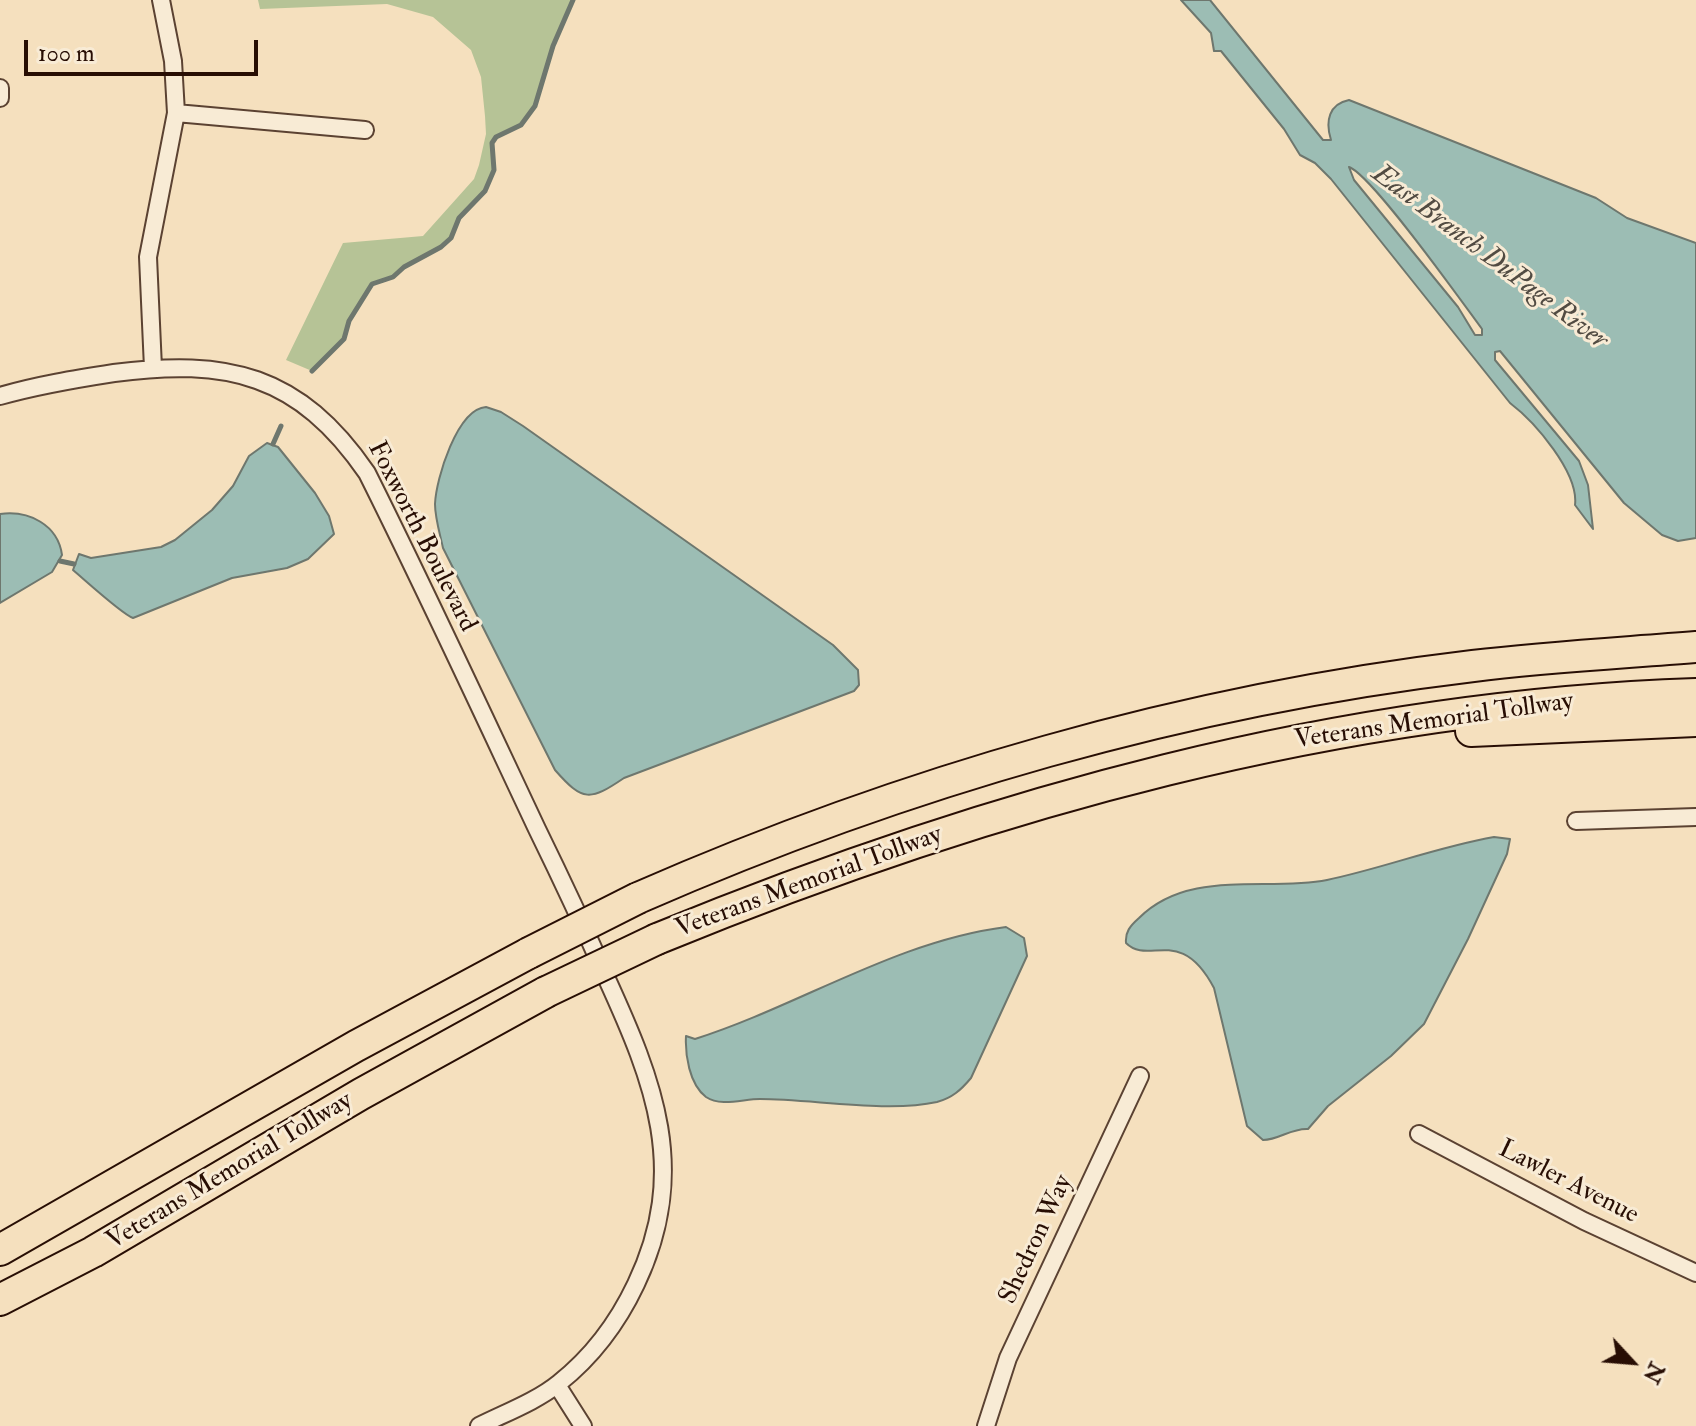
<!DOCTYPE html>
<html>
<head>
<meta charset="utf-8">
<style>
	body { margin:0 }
	#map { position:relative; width:1696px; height:1426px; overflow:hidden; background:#f5e0be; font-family:"IM FELL Double Pica",serif }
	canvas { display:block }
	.north { position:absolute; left:1592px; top:1322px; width:80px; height:80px; -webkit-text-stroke:6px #f8ebd5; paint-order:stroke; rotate:116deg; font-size:22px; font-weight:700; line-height:32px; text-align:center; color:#280e04 }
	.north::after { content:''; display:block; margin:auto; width:28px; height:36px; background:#280e04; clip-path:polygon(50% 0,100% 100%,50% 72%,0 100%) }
	.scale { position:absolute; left:24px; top:40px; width:234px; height:36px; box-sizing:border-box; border:4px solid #280e04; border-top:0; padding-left:10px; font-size:24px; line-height:28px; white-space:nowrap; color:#280e04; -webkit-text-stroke:6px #f8ebd5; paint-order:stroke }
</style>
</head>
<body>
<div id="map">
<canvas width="1696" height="1426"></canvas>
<div class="north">N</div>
<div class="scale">100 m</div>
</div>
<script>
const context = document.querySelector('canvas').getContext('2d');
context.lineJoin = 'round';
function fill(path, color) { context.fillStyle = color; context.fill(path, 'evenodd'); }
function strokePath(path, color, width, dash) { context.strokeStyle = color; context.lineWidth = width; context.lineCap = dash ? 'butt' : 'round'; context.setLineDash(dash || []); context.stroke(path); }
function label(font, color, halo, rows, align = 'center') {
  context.font = font + ' "IM FELL Double Pica",serif'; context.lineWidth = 6; context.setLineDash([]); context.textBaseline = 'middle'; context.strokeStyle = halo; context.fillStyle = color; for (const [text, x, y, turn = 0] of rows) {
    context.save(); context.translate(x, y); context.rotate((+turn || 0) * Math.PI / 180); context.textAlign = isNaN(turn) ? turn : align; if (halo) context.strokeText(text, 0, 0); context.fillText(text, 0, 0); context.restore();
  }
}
const green = new Path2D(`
	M258,0H573L553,46L535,106L521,125L496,137L492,143L494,170L485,191L459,218L451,238L441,247L404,267L393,277L372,285L349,321L344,339L312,371L286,360L343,243L423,236L474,179L479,165L486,134L485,116L481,77L471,50L433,17L387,4L260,9Z`);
const water = new Path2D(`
	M1181,0H1210L1323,140H1331C1325,121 1329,104 1349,100L1596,198L1627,218L1696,243V538L1678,541L1662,535L1624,503L1500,351L1495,352V360L1579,461L1588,485L1593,529L1575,505C1579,473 1535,422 1510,403L1331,179L1315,163L1300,155L1284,129L1221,51H1214L1211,33ZM1349,167C1372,175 1462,302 1482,329V335H1475L1458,307L1354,180Z
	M486,407L501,412L523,426L833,645L858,670L859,685L854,691L624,778C590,801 583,802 555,770L443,548C440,534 435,518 435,504C436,479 457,409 486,407Z
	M267,443L278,447L315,493L329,516L334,534L308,559L287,568L232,578L133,618C122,614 86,581 73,570L79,554L91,558L161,547L175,540L212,510L233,486L249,456Z
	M0,514C29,510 58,525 62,555L52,572L0,603Z
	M1494,837L1510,839L1507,854L1468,939L1424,1024L1391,1056L1328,1106L1308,1129C1291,1128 1279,1140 1263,1140L1247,1126L1214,988C1180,924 1149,966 1126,943C1125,932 1130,926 1139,918C1189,868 1266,892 1327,880C1384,868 1437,847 1494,837Z
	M1006,927L1024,938L1027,956L971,1078C961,1090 952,1098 937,1102C887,1113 812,1099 760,1099C743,1099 721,1107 706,1097C689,1084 685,1054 686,1036L695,1039C799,1006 896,941 1006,927Z`);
const stream = new Path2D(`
	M312,371L344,339L349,321L372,284L393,277L404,267L441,247L451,238L459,218L485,191L494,170L492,143L496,137L521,125L535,106L553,46L573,0
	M273,444L281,426
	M60,561L74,564`);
const minor = new Path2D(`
	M0,88V98
	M176,113L365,130
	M153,368L148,257L176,113L173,61L161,0
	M0,396C38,385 75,379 114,373C227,358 299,374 367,473C426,591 481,710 537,829C561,878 584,927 606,977C654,1082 690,1171 636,1284C618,1322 593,1356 559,1383C537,1401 505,1413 479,1426
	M1576,821L1696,817
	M1419,1134L1584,1221L1696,1273
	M557,1385L583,1426
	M986,1426L1008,1358L1140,1076`);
const motorway = new Path2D(`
	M1471,731L1696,721
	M638,898C903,782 1186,700 1473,666C1547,657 1622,653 1696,647
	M657,939C988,803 1337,706 1696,694
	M0,1250L356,1046L529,953
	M0,1300L93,1252L361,1094L546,992`);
const motorwayBridge = new Path2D(`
	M529,953L638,898
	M546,992L657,939`);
const streetNames = [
	["Foxworth Boulevard",421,537,63],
	["Veterans Memorial Tollway",1434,722,-8],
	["Veterans Memorial Tollway",809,883,-20],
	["Veterans Memorial Tollway",230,1172,-31],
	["Lawler Avenue",1568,1183,27],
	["Shedron Way",1037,1240,-65]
];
const waterNames = [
	["East Branch DuPage River",1489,258,37]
];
fill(green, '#b6c396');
fill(water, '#9cbdb4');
strokePath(water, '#6e776e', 2);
strokePath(stream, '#6e776e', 5);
strokePath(minor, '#5b4232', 20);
strokePath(motorway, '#280e04', 34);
strokePath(minor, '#f8ebd5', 16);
strokePath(motorway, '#f5e0be', 30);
strokePath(motorwayBridge, '#280e04', 34, []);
strokePath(motorwayBridge, '#f5e0be', 30);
label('26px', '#280e04', '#f8ebd5', streetNames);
label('italic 28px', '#514b42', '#f8ebd5', waterNames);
</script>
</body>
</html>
